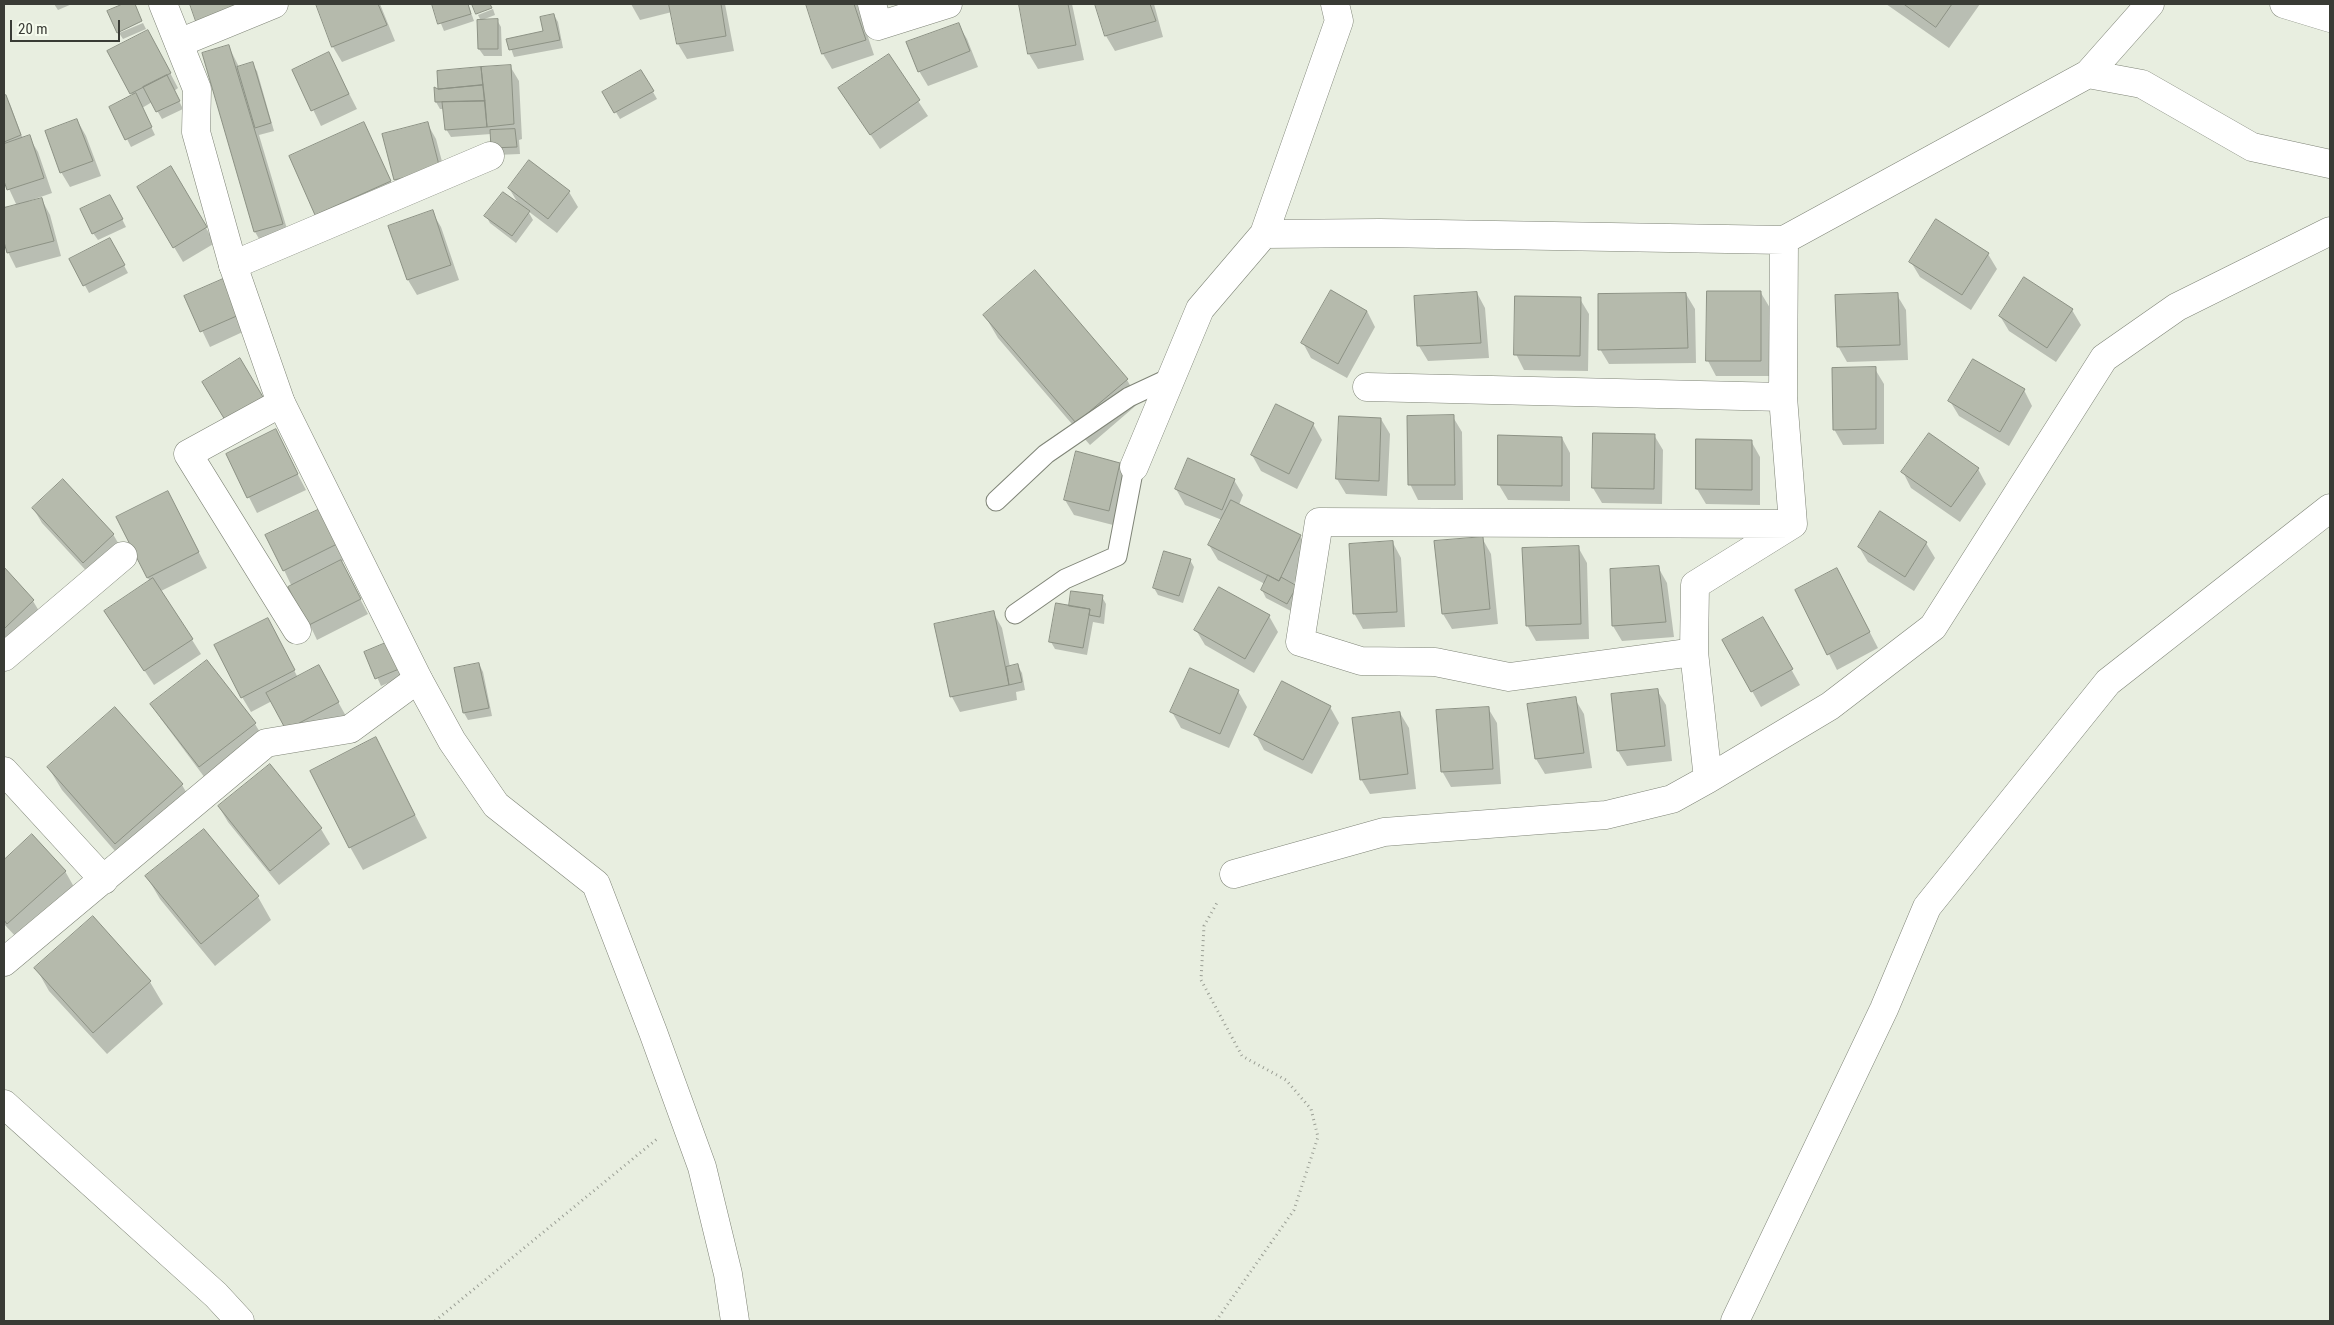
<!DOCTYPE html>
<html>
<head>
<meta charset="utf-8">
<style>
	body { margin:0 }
	#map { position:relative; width:2334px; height:1325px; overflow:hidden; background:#e8eee0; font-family:"Roboto Condensed",sans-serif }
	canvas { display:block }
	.frame { position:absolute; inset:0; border:5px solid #393b35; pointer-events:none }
	.scale { position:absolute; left:10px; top:20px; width:110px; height:22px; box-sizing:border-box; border:2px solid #393b35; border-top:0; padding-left:6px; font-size:15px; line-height:18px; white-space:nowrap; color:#393b35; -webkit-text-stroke:4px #f5fbed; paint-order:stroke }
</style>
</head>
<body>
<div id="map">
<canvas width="2334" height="1325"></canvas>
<div class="frame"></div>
<div class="scale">20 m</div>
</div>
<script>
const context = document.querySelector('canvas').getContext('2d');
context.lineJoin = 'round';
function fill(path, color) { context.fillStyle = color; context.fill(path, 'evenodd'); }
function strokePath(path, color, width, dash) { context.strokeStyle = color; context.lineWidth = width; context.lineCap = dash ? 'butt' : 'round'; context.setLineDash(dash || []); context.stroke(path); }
const shadow = new Path2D(`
	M54,4H72L58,10Z
	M321,4H380L395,41L342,62L333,47L317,5Z
	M433,4H468L474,21L444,31Z
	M631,4H725L734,51L687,59L678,44L672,12L640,20Z
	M807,4H857L874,55L832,69L823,54Z
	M1020,4H1072L1084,60L1038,69L1029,54Z
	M1096,4H1154L1163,37L1115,51L1106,36Z
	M1886,4H1980L1949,48Z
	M493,9L495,15L482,20H497L501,27L502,56H484L479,49L478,21H481L478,15Z
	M554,15L558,22L563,48L514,57L508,40L544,32Z
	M143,23L146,29L123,39L119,33Z
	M958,24L967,39L978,67L928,86L919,71Z
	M156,46L178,88L174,91L183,109L162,119L152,102L142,108L155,135L131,147L111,107L133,96L109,51Z
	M229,47L239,67L252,64L257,71L274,131L259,135L290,239L264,247L255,232L203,54Z
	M329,54L357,109L321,126L294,70Z
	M888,56L928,116L880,149L840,89Z
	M510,66L519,81L522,139L519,140L520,154L496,155L491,134L451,137L446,129L444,109H440L436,102V89L440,91Z
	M641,71L657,99L620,119L604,92Z
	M4,97H5L10,104L23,139L29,137L38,152L52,193L29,201L30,202L42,200L50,215L61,256L16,268L8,252L4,237V207L17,206L4,178Z
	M77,120L86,136L101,176L70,187L61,172Z
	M427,123L436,139L448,184L404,195L396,180L384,135Z
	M364,124L398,197L324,230L316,214Z
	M170,168L215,243L183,262L138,187Z
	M509,188L569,192L578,207L557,233L528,211L533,220L516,243L490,223L486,216L519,205Z
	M114,203L126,227L98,240L93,233Z
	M432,212L441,227L459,280L417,295L408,280L389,227Z
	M110,239L128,273L89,293L71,259Z
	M1988,254L1997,269L1971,310L1920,277L1911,262Z
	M222,280L247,330L210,347L186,297Z
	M1477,293L1485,308L1489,358L1428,361L1419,346Z
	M1761,293L1770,308L1769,376H1716L1708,361Z
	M1686,294L1695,309L1696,363L1609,364L1600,349Z
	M1897,295L1906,310L1908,360L1847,362L1838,346Z
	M1580,299L1589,314L1588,371L1524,370L1516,354Z
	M2072,310L2081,325L2056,362L2009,331L2000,316Z
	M1367,311L1375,327L1347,378L1311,358L1303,343Z
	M985,316L1127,380L1140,402L1090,445L998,338Z
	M1875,369L1884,384V444L1843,445L1834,429Z
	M2024,390L2032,406L2009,446L1959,416L1950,401Z
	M1453,417L1462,432L1463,500H1418L1410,484Z
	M1381,419L1390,434L1387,496L1346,494L1337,479Z
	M1313,424L1322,440L1297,489L1261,471L1252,455Z
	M275,431L306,490L257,513L227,454Z
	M1654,435L1663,450L1662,504L1602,503L1593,488Z
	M1500,437L1562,438L1570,453V501L1508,500L1499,485Z
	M1751,441L1760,457V505L1706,504L1697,489Z
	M1120,464L1128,479L1117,526L1074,515L1065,500Z
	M1978,469L1986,484L1960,522L1911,488L1903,472Z
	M1234,480L1243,495L1239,505L1300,536L1309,552L1293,585L1296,586L1291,611L1266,598L1262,590L1265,584L1218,560L1209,545L1222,520L1185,505L1176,489Z
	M33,508L113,534L122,550L92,577L42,523Z
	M176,508L207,568L161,591L201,654L154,685L115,626L150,582L118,518Z
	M322,509L347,559L341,562L368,614L317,640L284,570Z
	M1482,538L1491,554L1498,624L1452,629L1443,614Z
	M1393,543L1401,558L1405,627L1363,629L1354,613Z
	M1926,543L1935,558L1914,591L1868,562L1859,547Z
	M1578,547L1587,563L1589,639L1536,641L1527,625Z
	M1190,560L1194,567L1183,603L1158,595L1154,588Z
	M1658,567L1667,583L1674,637L1622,641L1613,626Z
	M4,569L33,601L42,616L4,652Z
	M1837,569L1878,648L1837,670L1797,591Z
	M1102,597L1106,604L1104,624L1093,622L1087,655L1055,649L1051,642L1070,608Z
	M993,612L1002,628L1010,667L1018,666L1022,673L1025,690L1016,692L1017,700L960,712L952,697L935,625Z
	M1269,616L1278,632L1254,673L1205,645L1196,630Z
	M1763,619L1800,685L1761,707L1724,641Z
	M276,634L298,678L327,682L347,718L296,745L272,701L251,712L242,697Z
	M388,643L402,677L381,686L366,652Z
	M207,662L255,724L264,739L208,782L161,719L152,704Z
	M479,664L483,672L492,716L468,720L464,713L455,669Z
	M1657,690L1666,705L1672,761L1627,766L1618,751L1612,695Z
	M1238,691L1247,707L1229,748L1181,728L1172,712Z
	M1575,699L1584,714L1592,768L1545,774L1536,759L1528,705Z
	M1330,707L1339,723L1312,774L1264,750L1256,735Z
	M1488,708L1497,723L1501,784L1451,787L1442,771Z
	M1400,713L1409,728L1416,789L1370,794L1361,779Z
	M376,739L427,838L363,870L350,847Z
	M270,766L321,829L330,844L279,885L228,822L219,807Z
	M48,767L182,785L195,807L128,866L62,790Z
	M204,830L258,897L271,920L215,966L160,899L147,877Z
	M32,835L65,871L74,887L17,938L4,924V861Z
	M36,968L150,982L163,1004L107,1054L49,991Z`);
const building = new Path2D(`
	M123,4H135L142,21L117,33L107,11Z
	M190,4H256L197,24Z
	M316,4H378L387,25L332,47Z
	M432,4H468L471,14L438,24Z
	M472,4H490L492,8L476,14Z
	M669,4H721L726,36L677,44Z
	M806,4H854L866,40L822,54Z
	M1019,4H1068L1076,45L1028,54Z
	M1095,4H1150L1156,21L1105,36Z
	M1904,4H1952L1936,27Z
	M554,14L560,40L509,50L506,39L543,31L540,17Z
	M498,19V49H478L477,20Z
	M959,23L970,51L918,72L906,42Z
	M148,30L171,73L130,94L107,51Z
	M229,45L283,224L254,232L202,53Z
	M329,52L349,94L311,111L292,70Z
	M889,54L920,100L870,135L838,88Z
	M253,62L271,123L255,128L237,67Z
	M511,65L514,124L487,127L481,67Z
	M481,67L483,85L438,89L437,71Z
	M641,70L654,91L614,113L602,92Z
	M167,75L180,101L156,112L143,87Z
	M483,85L485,101L435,102L434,87L438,89Z
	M136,93L152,127L125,140L109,107Z
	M6,95L21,135L4,142V96Z
	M485,101L487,127L445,130L442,102Z
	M77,119L93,161L60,173L45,131Z
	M364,122L391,181L315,215L289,156Z
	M428,122L440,169L394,180L382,134Z
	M515,129L517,147L491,148L490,130Z
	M30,135L44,178L7,190L4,181V144Z
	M529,160L570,191L548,219L508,188Z
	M171,166L207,227L173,248L137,187Z
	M503,192L530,211L512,236L484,216Z
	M110,195L123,219L92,234L80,209Z
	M42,198L54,241L7,253L4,242V208Z
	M433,210L451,265L407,280L388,226Z
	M1936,219L1989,253L1962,295L1909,262Z
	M110,238L125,265L83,286L69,259Z
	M1035,270L1128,379L1076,423L983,315Z
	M2024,277L2073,309L2047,348L1999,316Z
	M223,279L239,315L200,332L184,296Z
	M1331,290L1367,311L1338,364L1301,343Z
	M1707,291H1761V361H1706Z
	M1477,292L1481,343L1417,346L1414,296Z
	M1686,293L1688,348L1598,350V294Z
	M1898,293L1900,345L1837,347L1835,295Z
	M1515,296L1581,297L1580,356L1514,355Z
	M240,358L263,397L225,420L202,382Z
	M1973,359L2025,389L2000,432L1948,401Z
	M1876,367V429L1833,430L1832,368Z
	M1276,404L1314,423L1289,474L1251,455Z
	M1454,415L1455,485H1408L1407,416Z
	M1339,416L1381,418L1379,481L1336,479Z
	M276,429L298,474L247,498L226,454Z
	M1593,433L1655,434L1654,489L1592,488Z
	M1929,433L1979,468L1951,507L1901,472Z
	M1498,435L1562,437V486L1498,485Z
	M1696,439L1752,440V490L1696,489Z
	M1076,451L1120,463L1109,511L1064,500Z
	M1188,458L1235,479L1222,510L1175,489Z
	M63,479L114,534L83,563L32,508Z
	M168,491L199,552L147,578L116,517Z
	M1231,500L1301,535L1279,581L1208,545Z
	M322,508L339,543L283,571L265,535Z
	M1880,511L1927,542L1905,577L1858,547Z
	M1483,537L1490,609L1442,614L1434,541Z
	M1393,541L1397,612L1353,614L1349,544Z
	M1579,546L1581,624L1526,626L1522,548Z
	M1164,551L1191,559L1179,596L1153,588Z
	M341,560L361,599L307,626L288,587Z
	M1659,566L1666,622L1612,626L1610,569Z
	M4,567L34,600L4,629Z
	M1837,568L1870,632L1827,655L1795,590Z
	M1268,575L1279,581L1281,577L1297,586L1287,604L1261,590Z
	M153,578L193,639L144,671L104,611Z
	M1219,587L1270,615L1245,659L1194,630Z
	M1071,591L1103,595L1100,617L1089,615L1090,609L1069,606Z
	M1056,603L1090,609L1083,648L1049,642Z
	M994,611L1009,685L950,697L934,624Z
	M1763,617L1793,669L1751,692L1722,640Z
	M268,618L295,670L241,698L214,645Z
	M388,642L399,669L375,679L364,652Z
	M207,660L256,723L199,767L150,704Z
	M479,663L489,708L463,713L454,668Z
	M1018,664L1022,682L1009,685L1006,667Z
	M319,665L339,702L286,730L266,693Z
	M1190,668L1239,690L1220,734L1170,712Z
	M1282,681L1331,706L1303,760L1254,735Z
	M1658,689L1665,746L1617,751L1611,694Z
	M1576,697L1584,753L1535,759L1527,704Z
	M115,707L183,784L115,844L47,767Z
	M1489,707L1493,769L1441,772L1436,710Z
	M1400,712L1408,774L1360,780L1352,718Z
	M376,737L415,815L349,848L310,771Z
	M270,764L322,828L270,871L218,806Z
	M204,829L259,896L201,944L145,876Z
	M32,834L66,871L7,924L4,920V860Z
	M93,916L151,981L93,1033L34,968Z`);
const path = new Path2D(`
	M435,1321L657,1139
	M1216,1321L1294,1210L1318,1137L1311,1109L1286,1080L1242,1056L1201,980L1204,926L1218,901`);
const lane = new Path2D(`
	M996,501L1046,454L1129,397L1172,377
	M1015,614L1065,579L1117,556L1134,467`);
const street = new Path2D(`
	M872,4L878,26L948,4
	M179,43L274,4
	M2088,74L2150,4
	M1264,234L1380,233L1784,240L2088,74L2142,84L2252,147L2330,164
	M233,265L490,156
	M1367,387L1783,397
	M281,403L188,454L297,630
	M1134,467L1200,309L1264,234L1339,21L1335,4
	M1694,652L1509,677L1435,662L1361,661L1300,642L1319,522L1793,524
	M4,657L123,556
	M4,771L104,880
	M1708,779L1694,652L1695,585L1793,524L1783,397L1784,240
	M1234,874L1384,832L1606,815L1672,799L1708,779L1830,706L1933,627L2104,358L2177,307L2330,231
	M4,962L266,743L350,729L418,679`);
const secondary = new Path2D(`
	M163,4L197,89L196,132L233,265L281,403L418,679L452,741L496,805L596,884L653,1032L702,1167L728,1274L735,1321
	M2284,4L2330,18
	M4,1104L216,1295L240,1321
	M1735,1321L1884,1009L1927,907L2108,682L2330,508`);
fill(shadow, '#0003');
fill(building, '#b5baac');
strokePath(building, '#8c9184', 1);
strokePath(lane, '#7f8477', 21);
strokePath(street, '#7f8477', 29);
strokePath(secondary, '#7f8477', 29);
strokePath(path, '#9a9e94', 3, [1, 4]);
strokePath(lane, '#fff', 19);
strokePath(street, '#fff', 28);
strokePath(secondary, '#fff', 28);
</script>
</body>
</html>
